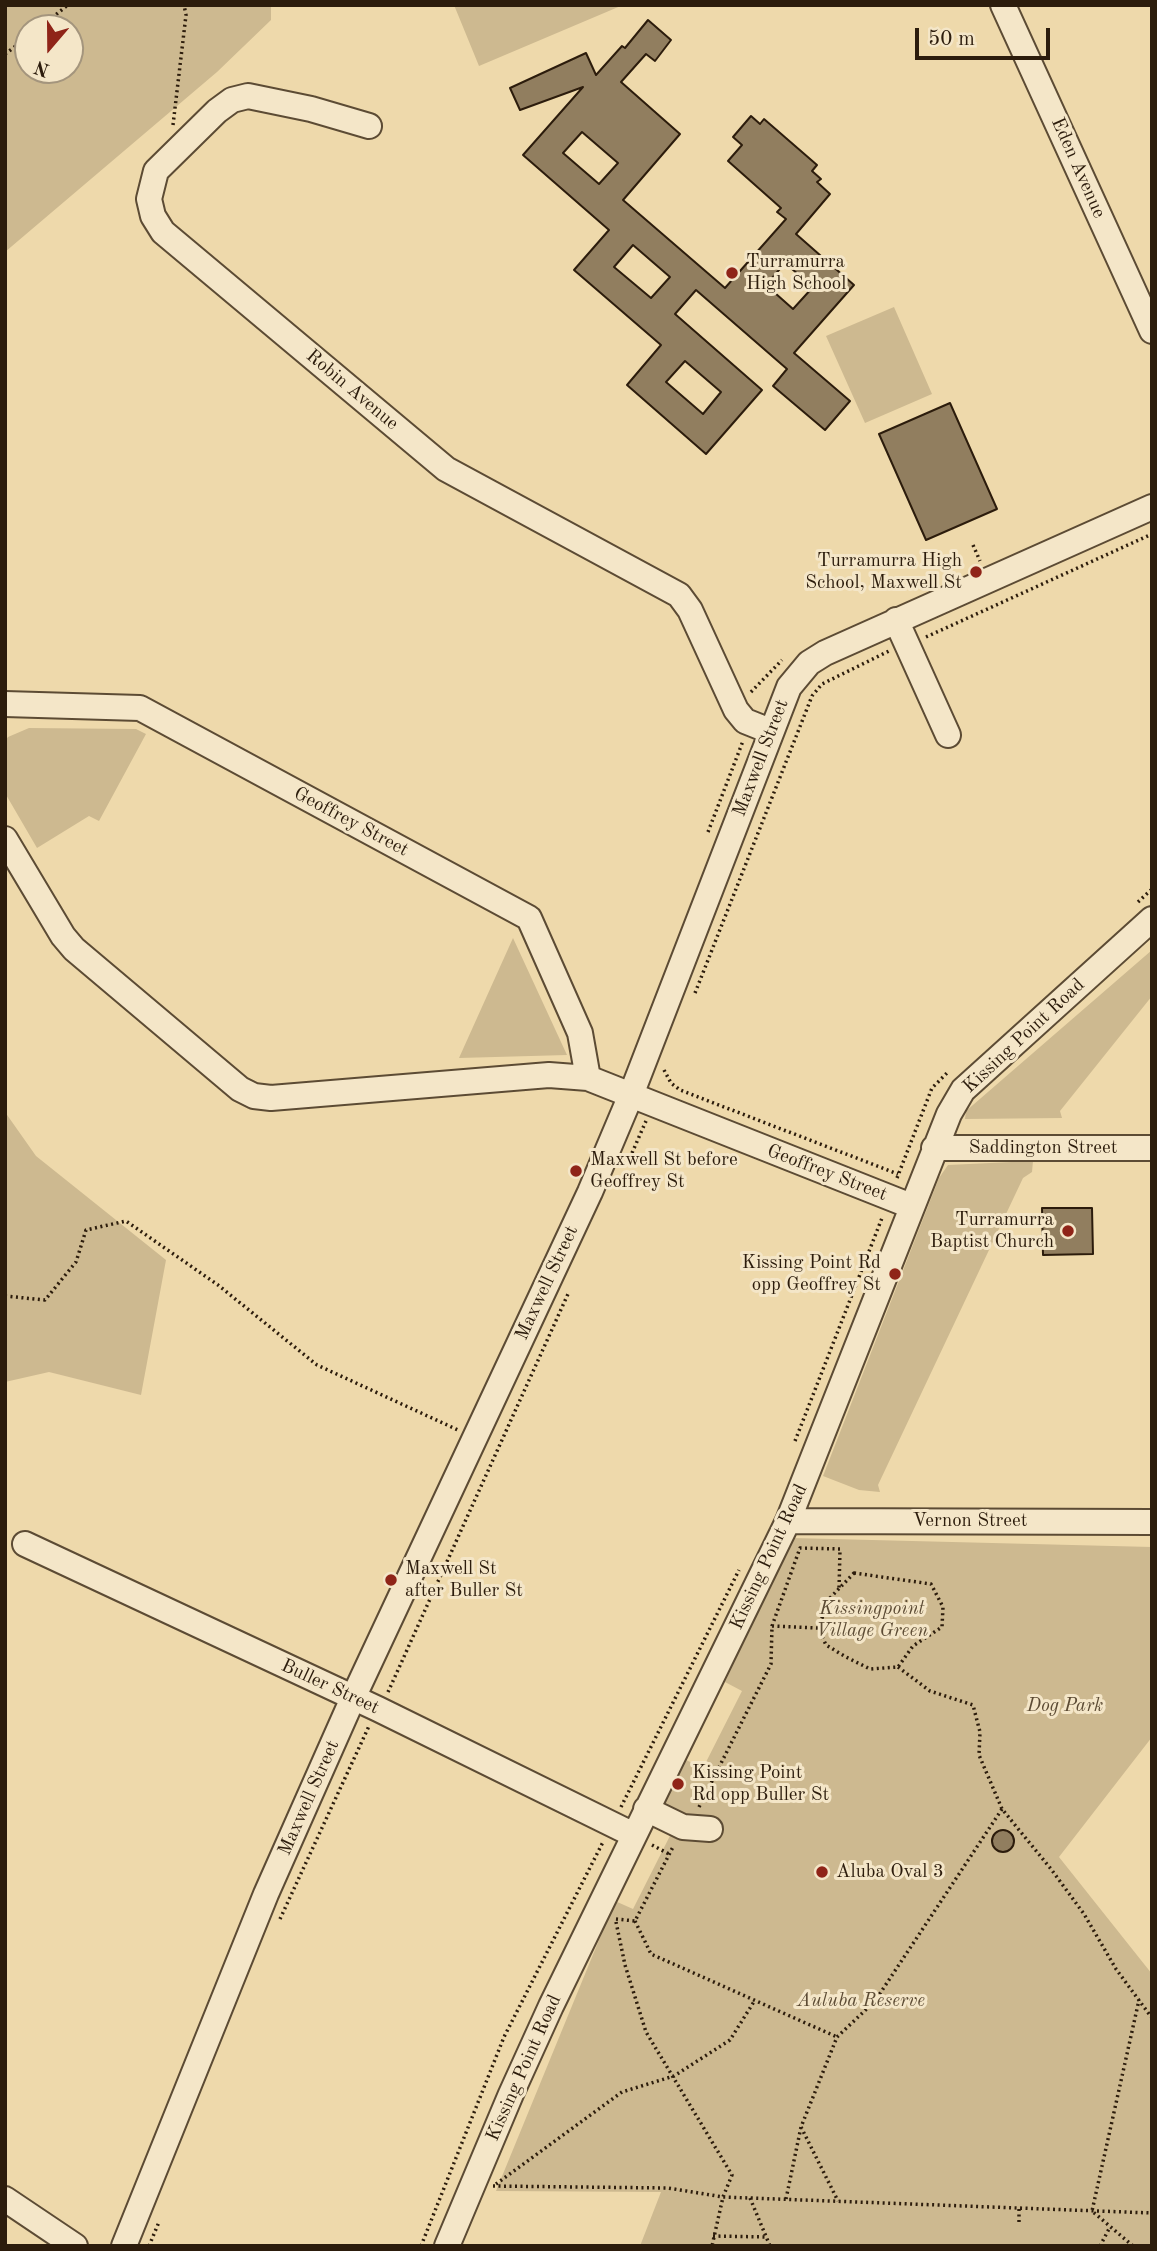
<!DOCTYPE html>
<html>
<head>
<meta charset="utf-8">
<style>
	body { margin:0 }
	#map { position:relative; width:1157px; height:2251px; overflow:hidden; background:#eed9ab; font-family:"Old Standard TT",serif }
	canvas { display:block }
	.frame { position:absolute; inset:0; border:7px solid #2c1c0c; pointer-events:none }
	.north { position:absolute; left:14px; top:14px; width:70px; height:70px; box-sizing:border-box; background:#f4e6c8; border:2px solid #a4957d; border-radius:50%; rotate:200deg; font-size:19px; font-weight:700; line-height:28px; text-align:center; color:#2c1c0c }
	.north::after { content:''; display:block; margin:auto; width:24px; height:32px; background:#8f2418; clip-path:polygon(50% 0,100% 100%,50% 72%,0 100%) }
	.scale { position:absolute; left:915px; top:28px; width:135px; height:32px; box-sizing:border-box; border:4px solid #2c1c0c; border-top:0; padding-left:9px; font-size:21px; line-height:24px; white-space:nowrap; color:#2c1c0c; -webkit-text-stroke:5px #f4e6c8; paint-order:stroke }
</style>
</head>
<body>
<div id="map">
<canvas width="1157" height="2251"></canvas>
<div class="frame"></div>
<div class="north">N</div>
<div class="scale">50 m</div>
</div>
<script>
const context = document.querySelector('canvas').getContext('2d');
context.lineJoin = 'round';
function fill(path, color) { context.fillStyle = color; context.fill(path, 'evenodd'); }
function strokePath(path, color, width, dash) { context.strokeStyle = color; context.lineWidth = width; context.lineCap = dash ? 'butt' : 'round'; context.setLineDash(dash || []); context.stroke(path); }
function label(font, color, halo, rows, align = 'center') {
  context.font = font + ' "Old Standard TT",serif'; context.lineWidth = 6; context.setLineDash([]); context.textBaseline = 'middle'; context.strokeStyle = halo; context.fillStyle = color; for (const [text, x, y, turn = 0] of rows) {
    context.save(); context.translate(x, y); context.rotate((+turn || 0) * Math.PI / 180); context.textAlign = isNaN(turn) ? turn : align; if (halo) context.strokeText(text, 0, 0); context.fillText(text, 0, 0); context.restore();
  }
}
const green = new Path2D(`
	M5,5H271V20L217,72L5,252ZM28,28H70V70H28Z
	M454,5H623L479,66Z
	M894,307L932,394L865,423L826,336Z
	M29,728L136,729L146,734L99,821L89,816L37,848L5,793V741L8,737Z
	M513,938L567,1055L459,1058Z
	M1152,950V996L1060,1111L1062,1118L965,1119L966,1111Z
	M5,1112L36,1156L166,1260L141,1395L49,1372L5,1382Z
	M1033,1161L1032,1172L1023,1178L878,1485L880,1492L859,1490L823,1476L939,1178L948,1165Z
	M792,1538L1152,1547V1737L1059,1857L1152,1974V2246H640L661,2192L496,2191L615,1901L633,1909L680,1816L663,1807L686,1760L703,1768L742,1691L725,1682Z`);
const building = new Path2D(`
	M648,20L671,40L655,61L646,54L621,82L680,134L623,200L725,288L786,219L777,212L781,208L728,161L742,145L733,137L751,116L760,124L764,119L817,165L812,171L821,179L817,182L830,194L796,234L854,285L794,353L850,401L825,430L773,386L787,369L696,290L675,314L762,390L706,454L627,385L661,345L574,270L609,230L523,155L583,87L520,110L510,88L586,53L596,75L622,46L625,48ZM582,132L618,163L599,184L563,153ZM633,245L670,277L651,298L614,267ZM785,263L813,287L793,309L766,285ZM685,361L721,392L703,414L666,382Z
	M950,403L997,509L926,540L879,434Z
	M1042,1208H1092L1093,1254L1043,1255Z
	M992 1841a11 11 0 1 1 22 0a11 11 0 1 1-22 0Z`);
const path = new Path2D(`
	M39,28L68,5
	M5,54L28,37
	M173,125L186,15L184,5
	M973,545L980,561
	M926,637L1152,534
	M751,692L782,660
	M708,832L743,741
	M1138,902L1152,889
	M695,993L812,696L822,684L889,651
	M664,1070L671,1083L680,1090L898,1174
	M632,1153L646,1121
	M897,1178L932,1088L947,1073
	M5,1296L45,1300L76,1262L86,1230L126,1221L218,1285L317,1365L458,1430
	M795,1441L882,1218
	M854,1573L931,1584L943,1607L942,1627L913,1646L898,1667L870,1669L846,1657L826,1645L818,1628L830,1598Z
	M772,1626L818,1628
	M898,1667L930,1691L973,1705L980,1732L979,1755L1002,1809L1051,1869L1084,1914L1116,1969L1152,2018
	M388,1692L568,1294
	M621,1807L739,1570
	M699,1807L771,1664L772,1626L800,1548L840,1549L839,1590
	M652,1845L669,1854
	M280,1919L369,1726
	M616,1919L635,1921L674,1845
	M635,1921L651,1954L837,2037
	M616,1922L625,1965L646,2032L732,2175L723,2197L712,2246
	M801,2127L838,2201
	M496,2184L622,2092L674,2076L730,2040L755,2000
	M493,2186L668,2188L723,2197L1152,2213
	M750,2198L770,2246
	M786,2199L801,2127L837,2037L875,2001L1002,1809
	M1019,2209V2224
	M713,2236L767,2237
	M149,2246L159,2222
	M421,2246L504,2037L603,1842
	M1100,2246L1110,2227
	M1133,2246L1092,2211L1139,2000`);
const minor = new Path2D(`
	M1003,5L1152,331
	M369,126L311,109L248,96L232,100L217,111L156,171L149,199L153,216L163,232L446,469L679,595L690,610L736,710L745,721L770,731
	M896,620L948,735
	M5,704L140,708L529,918L580,1033L588,1078
	M5,839L63,936L74,949L240,1089L254,1096L271,1098L549,1075L588,1078L911,1206
	M934,1148H1152
	M788,1521L1152,1522
	M25,1544L378,1709L634,1835
	M646,1809L683,1827L710,1829
	M5,2199L75,2246
	M124,2246L266,1894L353,1698L590,1192L631,1095L789,687L809,663L825,653L1152,507
	M447,2246L511,2094L551,2006L788,1521L949,1114L963,1090L1152,919`);
const markers = [
	[732,273,7,"#8f2418"],
	[976,572,7,"#8f2418"],
	[576,1171,7,"#8f2418"],
	[1068,1231,7,"#8f2418"],
	[895,1274,7,"#8f2418"],
	[391,1580,7,"#8f2418"],
	[678,1784,7,"#8f2418"],
	[822,1872,7,"#8f2418"]
];
const streetNames = [
	["Eden Avenue",1078,168,66],
	["Robin Avenue",352,390,40],
	["Maxwell Street",761,758,-69],
	["Geoffrey Street",351,822,28],
	["Kissing Point Road",1024,1036,-43],
	["Saddington Street",1043,1148],
	["Geoffrey Street",827,1173,21],
	["Maxwell Street",547,1283,-65],
	["Vernon Street",970,1521],
	["Kissing Point Road",769,1557,-65],
	["Buller Street",330,1687,25],
	["Maxwell Street",309,1798,-66],
	["Kissing Point Road",524,2068,-66]
];
const poiNames = [
	["Turramurra",746,262],
	["High School",746,284],
	["Turramurra High",962,561,"right"],
	["School, Maxwell St",962,583,"right"],
	["Maxwell St before",590,1160],
	["Geoffrey St",590,1182],
	["Turramurra",1054,1220,"right"],
	["Baptist Church",1054,1242,"right"],
	["Kissing Point Rd",881,1263,"right"],
	["opp Geoffrey St",881,1285,"right"],
	["Maxwell St",405,1569],
	["after Buller St",405,1591],
	["Kissing Point",692,1773],
	["Rd opp Buller St",692,1795],
	["Aluba Oval 3",836,1872]
];
const parkNames = [
	["Kissingpoint",872,1609],
	["Village Green",872,1631],
	["Dog Park",1065,1706],
	["Auluba Reserve",861,2001]
];
fill(green, '#cdb990');
fill(building, '#917e5f');
strokePath(building, '#2c1c0c', 2);
strokePath(minor, '#5c4b34', 28);
strokePath(path, '#2c1c0c', 3.5, [2, 3.5]);
strokePath(minor, '#f4e6c8', 24);
for (const [x, y, r, color] of markers) { const dot = new Path2D(); dot.arc(x, y, r, 0, 2 * Math.PI); context.fillStyle = color; context.fill(dot); strokePath(dot, '#f4e6c8', 2.5); }
label('19px', '#2c1c0c', '#f4e6c8', streetNames);
label('19px', '#2c1c0c', '#f4e6c8', poiNames, 'left');
label('italic 19px', '#5c4b34', '#f4e6c8', parkNames);
</script>
</body>
</html>
